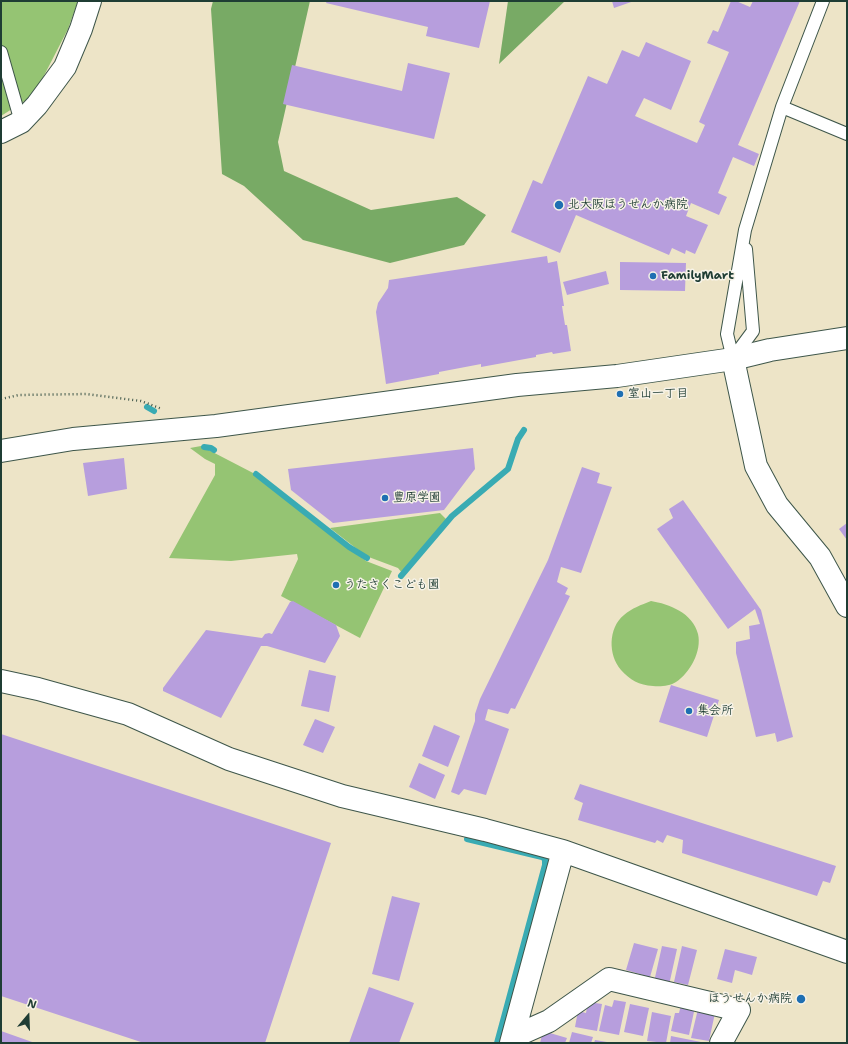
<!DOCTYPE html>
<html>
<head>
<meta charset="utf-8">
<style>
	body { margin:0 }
	#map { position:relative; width:848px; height:1044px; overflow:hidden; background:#ede4c7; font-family:"Shantell Sans",sans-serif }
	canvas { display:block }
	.frame { position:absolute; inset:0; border:2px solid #1f3d34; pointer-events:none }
	.north { position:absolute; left:8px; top:996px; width:40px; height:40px; -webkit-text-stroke:3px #f7f3e8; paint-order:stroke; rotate:19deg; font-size:11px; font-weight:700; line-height:16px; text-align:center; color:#1f3d34 }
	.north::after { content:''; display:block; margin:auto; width:14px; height:18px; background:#1f3d34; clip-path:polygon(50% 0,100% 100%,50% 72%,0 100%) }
</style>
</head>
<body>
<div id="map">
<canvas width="848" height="1044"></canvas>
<div class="frame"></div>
<div class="north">N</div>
</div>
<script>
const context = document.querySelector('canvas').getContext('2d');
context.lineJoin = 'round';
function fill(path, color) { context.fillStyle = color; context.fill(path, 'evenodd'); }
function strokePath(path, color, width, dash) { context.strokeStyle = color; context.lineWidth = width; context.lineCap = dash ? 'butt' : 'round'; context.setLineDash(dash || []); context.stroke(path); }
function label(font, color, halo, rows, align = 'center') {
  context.font = font + ' "Shantell Sans","Klee One",sans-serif'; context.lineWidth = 3; context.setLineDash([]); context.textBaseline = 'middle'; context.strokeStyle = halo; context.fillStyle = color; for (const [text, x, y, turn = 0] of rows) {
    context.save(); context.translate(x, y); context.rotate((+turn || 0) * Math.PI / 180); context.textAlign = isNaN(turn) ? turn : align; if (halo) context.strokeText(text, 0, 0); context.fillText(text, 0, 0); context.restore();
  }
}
const green = new Path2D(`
	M1,1H78L68,29L34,95L1,116Z
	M201,446L255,474L366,561L392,571L360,638L281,596L298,559L297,554L231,561L169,558L215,475V464L205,459L190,448Z
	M440,513L447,520L402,573L398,568L366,556L330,528Z
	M651,601C669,604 693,613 698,634C702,651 690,673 676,682C670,686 660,687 653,686C639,685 630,680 621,670C608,655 608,628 624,615C632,608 641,605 651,601Z`);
const forest = new Path2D(`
	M213,1H310L278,142L284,171L371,210L457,197L486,215L464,245L390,263L303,240L244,186L222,174L211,9Z
	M508,1H565L499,64Z`);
const stream = new Path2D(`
	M147,407L154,411
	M204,447L211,448L214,450
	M256,474L349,547L367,558
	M401,576L452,516L508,469L518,439L524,430
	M467,839L542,857L545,859V865L497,1043`);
const building = new Path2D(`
	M327,1H490L479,48L426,36L428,27L326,3Z
	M612,1H634L614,8Z
	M731,1H736L750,7L753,1H800L738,145L759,154L754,166L733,157L718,193L727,197L719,215L691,203L686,216L708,225L695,254L686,250L685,254L672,248L669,255L576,215L560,253L511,232L533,180L542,184L588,76L607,84L622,50L639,57L646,42L691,61L671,110L644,98L635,116L697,143L705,125L699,122L729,52L707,43L713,30L718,32Z
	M408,63L450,73L434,139L283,104L292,65L402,91Z
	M547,256L548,263L557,261L564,306H562L565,325H567L571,351L553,354L552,352L536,355V357L481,367V364L439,372V374L386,384L376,312L378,303L388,288L389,280Z
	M620,262L686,263L685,291L620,290Z
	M606,271L609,284L567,295L563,282Z
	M473,448L475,469L444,510L333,523L291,490L288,469Z
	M124,458L127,489L88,496L83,463Z
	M582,467L600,473L597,483L612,487L581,573L561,567L557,582L568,588L565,594L570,596L515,709L511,708L508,714L488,709L485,720L509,729L486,795L464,789L459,795L451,792L475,721V714L480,699L548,560Z
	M683,500L761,610L793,737L777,742L775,733L756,737L736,653V642L750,639L749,626L760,624L755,609L728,629L657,529L673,518L669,509Z
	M847,523V540L839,529Z
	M293,601L336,625L340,636L325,663L267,646H261L221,718L163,691V688L206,630L262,638L265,634L269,633L272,634L290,602Z
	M309,670L336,676L329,712L301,706Z
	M671,685L719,700L707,737L659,722Z
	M315,719L335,727L323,753L303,745Z
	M434,725L460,736L448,767L422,756Z
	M1,734L331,843L265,1043H144L1,996Z
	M419,763L445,775L435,799L409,787Z
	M580,784L836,866L830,883L823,881L817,896L682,853L683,840L667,835L663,843L657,840L655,843L578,820L583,803L574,799Z
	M392,896L420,903L399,981L372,974Z
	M634,943L658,949L650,977L626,970Z
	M662,946L677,949L669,985L654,982Z
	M682,946L697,950L688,985L674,982Z
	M725,949L757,957L752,975L735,970L732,983L717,979Z
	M369,987L414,1003L399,1043H349Z
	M614,1000L626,1002L619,1035L599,1031L605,1005L612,1007Z
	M588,1002L602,1004L597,1031L575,1027L578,1011L586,1013Z
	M630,1004L649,1008L643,1036L624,1032Z
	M681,1005L695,1007L689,1035L671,1031L675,1013H679Z
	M698,1009L715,1013L709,1041L691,1038Z
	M652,1012L671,1016L666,1043L647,1041Z
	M1,1031L35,1043H1Z
	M543,1031L567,1038L565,1043H540Z
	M572,1032L593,1037L591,1043H569Z
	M671,1036L701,1042V1043H670Z
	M595,1040L607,1042V1043H594Z`);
const path = new Path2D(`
	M1,399L19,395L86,394L141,401L162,409`);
const service = new Path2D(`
	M1,52L21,122
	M782,107L847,134
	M733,358L753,331L746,249
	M733,359L727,334L745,230L782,107L823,1`);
const minor = new Path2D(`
	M1,132L21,122L37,105L65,67L81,29L90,1
	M733,359L756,466L777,505L820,557L847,606
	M1,681L38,689L128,714L229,759L342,796L485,830L563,851L847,952
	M513,1037L549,1021L609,979L739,1010L721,1043
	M511,1043L563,851`);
const tertiary = new Path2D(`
	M1,451L73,439L216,426L517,385L617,376L733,359L770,350L847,338`);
const markers = [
	[559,205,5,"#1f6fb2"],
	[653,276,4,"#1f6fb2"],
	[620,394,4,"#1f6fb2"],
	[385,498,4,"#1f6fb2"],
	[336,585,4,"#1f6fb2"],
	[689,711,4,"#1f6fb2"],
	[801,999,5,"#1f6fb2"]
];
const poiNames = [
	["北大阪ほうせんか病院",568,205],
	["FamilyMart",661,276],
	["室山一丁目",628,394],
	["豊原学園",393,498],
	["うたさくこども園",344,585],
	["集会所",697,711],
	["ほうせんか病院",792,999,"right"]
];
fill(green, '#95c473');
fill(forest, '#78aa65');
strokePath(stream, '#39abb3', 6);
fill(building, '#b79edd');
strokePath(service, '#3e564a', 14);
strokePath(minor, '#3e564a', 24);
strokePath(tertiary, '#3e564a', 24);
strokePath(path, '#3e564a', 2.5, [1, 3]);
strokePath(service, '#fff', 12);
strokePath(minor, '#fff', 22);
strokePath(tertiary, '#fff', 22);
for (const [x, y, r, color] of markers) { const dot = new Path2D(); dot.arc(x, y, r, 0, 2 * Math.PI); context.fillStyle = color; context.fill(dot); strokePath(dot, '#f7f3e8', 1.5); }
label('bold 12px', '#1f3d34', '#f7f3e8', poiNames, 'left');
</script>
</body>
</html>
